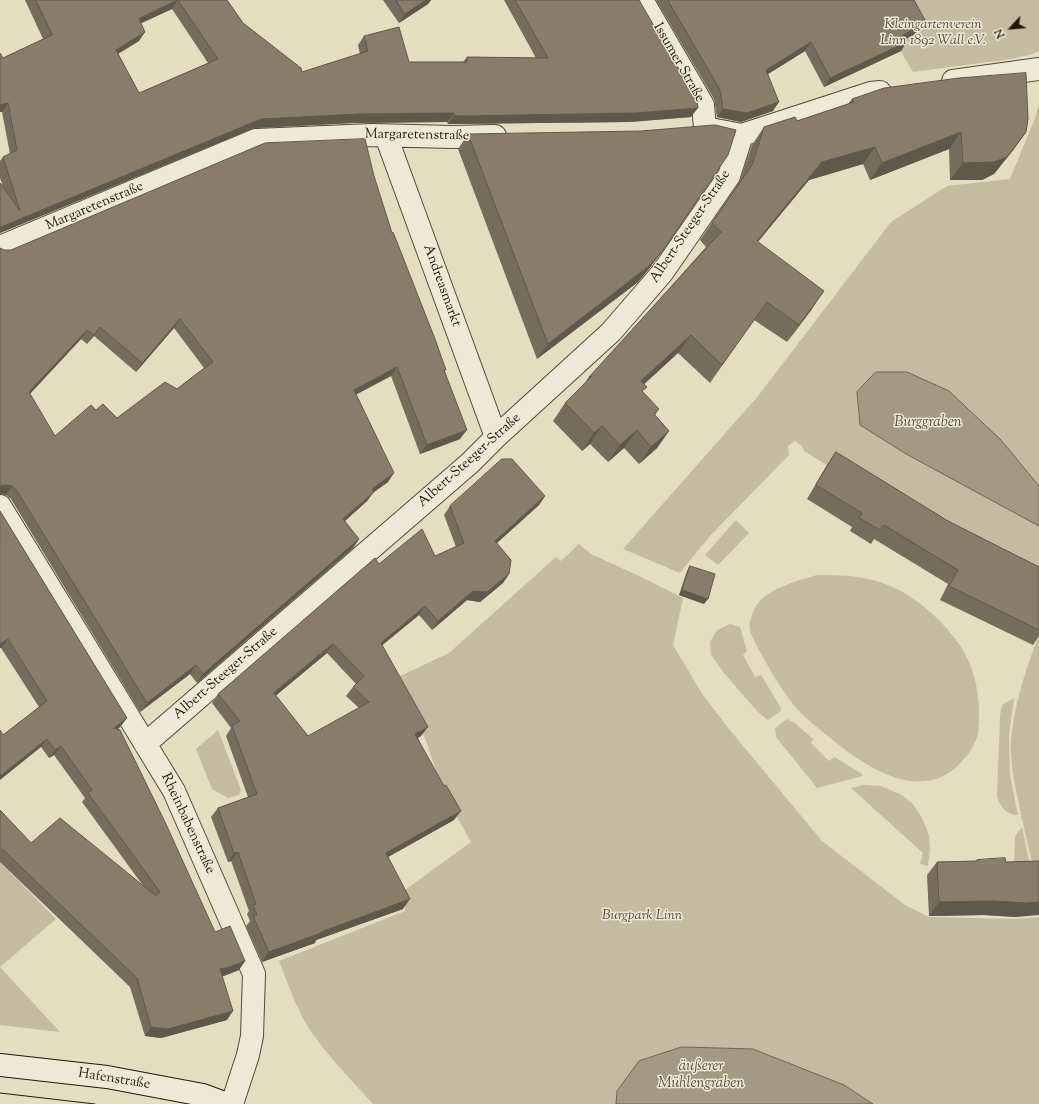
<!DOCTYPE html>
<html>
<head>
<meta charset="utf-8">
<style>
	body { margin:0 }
	#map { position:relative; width:1039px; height:1104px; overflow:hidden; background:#e5ddc0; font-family:"Sorts Mill Goudy",serif }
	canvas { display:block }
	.north { position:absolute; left:991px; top:8px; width:40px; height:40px; -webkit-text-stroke:3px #eee9d6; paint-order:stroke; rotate:244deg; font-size:11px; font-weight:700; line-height:16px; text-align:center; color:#25160c }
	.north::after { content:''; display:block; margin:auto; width:14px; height:18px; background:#25160c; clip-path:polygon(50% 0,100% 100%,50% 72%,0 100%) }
</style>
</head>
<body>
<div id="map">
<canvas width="1039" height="1104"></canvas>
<div class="north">N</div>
</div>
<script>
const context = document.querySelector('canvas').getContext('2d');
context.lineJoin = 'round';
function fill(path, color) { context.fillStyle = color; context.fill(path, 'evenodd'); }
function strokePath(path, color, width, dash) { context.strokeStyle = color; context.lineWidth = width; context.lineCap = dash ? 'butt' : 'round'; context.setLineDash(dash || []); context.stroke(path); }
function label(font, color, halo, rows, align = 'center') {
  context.font = font + ' "Sorts Mill Goudy",serif'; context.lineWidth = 3; context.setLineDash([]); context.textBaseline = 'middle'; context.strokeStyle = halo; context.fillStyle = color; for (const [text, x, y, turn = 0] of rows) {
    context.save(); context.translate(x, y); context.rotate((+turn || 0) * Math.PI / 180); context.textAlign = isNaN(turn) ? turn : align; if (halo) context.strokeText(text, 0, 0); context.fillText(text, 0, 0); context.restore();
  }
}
const green = new Path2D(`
	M871,0H1039V51L1033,54L1011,59L913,72Z
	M1039,104V584L939,534L804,451L802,446L795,441L788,446L789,455L709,537L680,573L623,549L758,396L891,222L947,186L1010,179L1034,121Z
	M736,520L749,533L718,565L705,555Z
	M579,544L591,554L637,575L683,598L673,645L703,695L729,729L822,841L905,905L929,917L1018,919L1039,917V1104H373C353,1082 332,1060 314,1036C298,1014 289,986 279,961L405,911V890L471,842L443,792L425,738L394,679L449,653L556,557L561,561Z
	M817,575C847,575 871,576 899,590C923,603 946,624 961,647C975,669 980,695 979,721C978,725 979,730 978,734C974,748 964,761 953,770C911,802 857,760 824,733C812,723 799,713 790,700C780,687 771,672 763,657C759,649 752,639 750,630C748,622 754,607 759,602C771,588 799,580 817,575Z
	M730,624L740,627L747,651L743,655L755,677L761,675L780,706L781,711L768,720L757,711L724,673L711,655L710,642L717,630Z
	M1039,636V894C1033,869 1028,844 1022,819C1018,798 1012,776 1011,754C1009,722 1026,665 1039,636Z
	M1014,698L1009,735L1010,776L1018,815C1006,815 1001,807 997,797L1000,716L1002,705Z
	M787,719L795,723L813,739L811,743L829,761L835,757L862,774V776L817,788L776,737L775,728Z
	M218,730L241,790L239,795L228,798L212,789L196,749Z
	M864,785L881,786L902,795L913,804L922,818L929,835L930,850L928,866L920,864L923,853L851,788Z
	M1022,827L1032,874H1014L1015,836Z
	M0,862L56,919L0,967L60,1032L0,1025Z`);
const water = new Path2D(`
	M876,372H907L949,391L1001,440L1039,486V526L908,455L860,425L857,392Z
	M682,1047L753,1049L844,1085L873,1104H616L617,1091L639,1061Z`);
const minor = new Path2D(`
	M642,0L703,105L705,128
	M953,81L1039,69
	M705,128L742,135L871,93L880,92
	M386,136L496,437
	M0,247L256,140L372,135L452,137L495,136
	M0,506L174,791L254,974L252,1036L248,1055L232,1104
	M145,744L470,463L496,437L611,332L662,273L729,176L742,135`);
const secondary = new Path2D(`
	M0,1065L107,1077L203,1095L227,1104`);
const tram = new Path2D(`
	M0,1093L95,1104`);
const wall = new Path2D(`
	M25,0H227L243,23L302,72L360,54L358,45L364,36L409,62H463L467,57L536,58L504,0H639L691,117L629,122L452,124H448L447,122L353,123L255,128L0,233V183L3,187L0,178V161L3,157L10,154L2,112H0V53L3,58L43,39ZM172,9L208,63L139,93L118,54L139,41L141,23Z
	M383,0H431L428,4L399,23Z
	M656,0H914L926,22L920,31L905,40L901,51L824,87L805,51L768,74L773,111L741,122L717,117L714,99Z
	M852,99L1026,132L1014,149L994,174L982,180H950L949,149L870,180L863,164L809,180L758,242L812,309L787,342L754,320L710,383L678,353L644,384L643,392L659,409L655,415L669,431L657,448L639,464L624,448L608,462L590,444L582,451L553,421L565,403L584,384L706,247L700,240L739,183L752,145L764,127L797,121L848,104Z
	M468,134L652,265L638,282L537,359L458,149Z
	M374,176L392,233L445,372L460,439L420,454L391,376L356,394L388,482L373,492L367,501L345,521L359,539L353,548L197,683L190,674L140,712L11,499L6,495L4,250H11ZM174,328L204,368L177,389L117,418L96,410L55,436L30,394L81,339L87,344L94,336L136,372Z
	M836,452L948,521L1039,567V636L1033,645L940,600L948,584L874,539L871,544L850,531L852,527L807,499L827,465Z
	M545,496L539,505L497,543L509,574L503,583L480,602L467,600L432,630L419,615L382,645L421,736L418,738L454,820L388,857L403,909L316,940L315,943L262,962L246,926L250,921L247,914L249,911L231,861L228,862L211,817L218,808L248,797L226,736L231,728L212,703L218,694L379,564L435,556L456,547L444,515L450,506ZM327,653L356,684L353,687L346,696L359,708L308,736L275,696Z
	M0,511L127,718L120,727L118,729L215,932L245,961L239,970L222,976L227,1020L161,1038L145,1036L130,987L0,862V810L31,843L144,887L82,802L85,798L54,755L49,758L41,747L3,735L39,707L1,648H0Z
	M690,566L704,604L679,595L687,571Z
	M977,860L1006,862L1016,917L984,915L929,916L927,875L937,862L976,861Z`);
const shadedWall = new Path2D(`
	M178,0L172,9L133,27L139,19Z
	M426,0H431L428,4L399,23L405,14Z
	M926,22L920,31L897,44L903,35Z
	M145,32L139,41L109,59L116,50Z
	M811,42L805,51L760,79L766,70Z
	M907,42L901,51L824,87L830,78Z
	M779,102L773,111L741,122L717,117L723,109Z
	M8,103L2,112H0V105Z
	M698,108L691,117L629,122L448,124L454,115Z
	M454,113L447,122L353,123L255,128L0,233V228L1,227L261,119L359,114Z
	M961,132L949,149L870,180L882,163Z
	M1026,132L1014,149L994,174L982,180H950L963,163Z
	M875,147L863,164L809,180L744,258L757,241L822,162Z
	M663,250L652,265L638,282L537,359L548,344Z
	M824,291L812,309L787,342L799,325Z
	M180,319L174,328L136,372L142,363Z
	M100,327L94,336L87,344L94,335Z
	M87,330L81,339L23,401L29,392Z
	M691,335L678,353L628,399L641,381Z
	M397,367L391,376L348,399L354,390Z
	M592,376L577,394L589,377Z
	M602,426L590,444L582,451L594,433Z
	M467,430L460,439L420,454L427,445Z
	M637,430L624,448L608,462L620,445Z
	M669,431L657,448L639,464L651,447Z
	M394,473L388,482L366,498L372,489Z
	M6,485L12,486L6,495L0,494V486Z
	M374,492L367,501L337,528L343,519Z
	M545,496L539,505L489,550L495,541Z
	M359,539L353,548L197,683L203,674Z
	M509,574L503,583L480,602L467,600L432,630L438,621L473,591Z
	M682,590L708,599L704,604L679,595Z
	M425,606L419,615L374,652L381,643Z
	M8,639L1,648H0V644Z
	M333,644L327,653L267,703L274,693Z
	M196,665L190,674L140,712L147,703Z
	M127,718L120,727L108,737L114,728Z
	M428,727L421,736L409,743L415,734Z
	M47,739L41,747L0,780V776Z
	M61,746L54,755L49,758L55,750Z
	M461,811L454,820L379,862L386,853Z
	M238,852L231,861L228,862L234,853Z
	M410,899L403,909L316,940L315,943L262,962L269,952L321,932Z
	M994,901L1039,902V915L1016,917L984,915L929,916L939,902Z
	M245,961L239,970L224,976L213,977L220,969Z
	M233,1011L227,1020L161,1038L145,1036L151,1027Z`);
const building = new Path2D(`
	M36,0H227L243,23L301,68L302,72L368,51L364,36L399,27L409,62H467V57L548,58L515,0H639L697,100L698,108L636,113L458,116L454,115V113L359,114L261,119L1,227L0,228V183L20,211L3,157L17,150L8,103L0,105V53L3,58L52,35ZM178,0L218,59L139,93L116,50L145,32L139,19Z
	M396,0H426L405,14Z
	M668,0H914L926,22L903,35L907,42L830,78L811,42L766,70L779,102L747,113L723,109L720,90Z
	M1026,73L1028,119L1026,132L1007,157L994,162L963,163L961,132L882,163L875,147L822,162L757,241L824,291L799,325L767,302L722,365L691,335L641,381L647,387L642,391L659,409L654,414L669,431L651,447L637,430L620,445L602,426L594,433L565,403L592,376L589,377L721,232L712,223L752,165L764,127L795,117L797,121L854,102L852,99L884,88L959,78Z
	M715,125L736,130L728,155L663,250L649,266L548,344L468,134L641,131Z
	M365,139L374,176L392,233L393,232L435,339L446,370H444L467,430L427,445L397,367L354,390L394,473L372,489L374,492L343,519L359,539L203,674L196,665L147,703L17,491L12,486L6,485L0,486V248L4,250H11L265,143ZM180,319L213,362L195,375L177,389L165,382L117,418L103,404L96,410L91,405L55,436L29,392L87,330L94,335L100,327L142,363Z
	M836,452L948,521L1039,567V630L949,586L958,570L884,525L880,530L859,518L862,513L816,485Z
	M502,459H512L545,496L495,541L511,560L509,574L487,592L473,591L438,621L425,606L381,643L428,727L415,734L444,786L446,785L461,811L386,853L410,899L321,932V933L269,952L253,916L257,915L253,905L256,904L238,852L234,853L218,808L257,794L232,726L240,721L218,694L375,558L379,564L422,529L435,556L464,543L450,506ZM333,644L364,676L353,687L369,702L308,736L274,693Z
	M0,511L127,718L114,728L120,730L165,822L215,932L230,926L245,961L230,967L220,969L233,1011L168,1029L151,1027L137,978L0,847V810L31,843L60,818L156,896L160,892L88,793L92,790L61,746L55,750L47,739L0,776V730L3,735L47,701L8,639L0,644Z
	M690,566L715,574L708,599L682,590Z
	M1005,858L1006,862L1039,861V902L1026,903L994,901L939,902L937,862L977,861V860Z`);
const parkNames = [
	["Kleingartenverein",933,26],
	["Linn 1892 Wall e.V.",933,42],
	["Burgpark Linn",642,917]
];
const streetNames = [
	["Issumer Straße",678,63,60],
	["Margaretenstraße",417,136,1],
	["Margaretenstraße",95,207,-23],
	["Albert-Steeger-Straße",691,227,-56],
	["Andreasmarkt",441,286,70],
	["Albert-Steeger-Straße",470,461,-42],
	["Albert-Steeger-Straße",226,674,-41],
	["Rheinbabenstraße",187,824,65],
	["Hafenstraße",114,1080,9]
];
const waterNames = [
	["Burggraben",928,423],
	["äußerer",701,1067],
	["Mühlengraben",701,1084]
];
fill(green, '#c4bba1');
fill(water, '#a49983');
strokePath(water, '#716553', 1);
strokePath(minor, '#554839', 24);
strokePath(secondary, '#25160c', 24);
strokePath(minor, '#eee9d6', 22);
strokePath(secondary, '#eee9d6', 22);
strokePath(tram, '#25160c', 1);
fill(wall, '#766c5b');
fill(shadedWall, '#60584a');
fill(building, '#897d6a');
strokePath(building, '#60584a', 1);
label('italic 14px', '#554839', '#eee9d6', parkNames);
label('14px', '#25160c', '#eee9d6', streetNames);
label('italic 15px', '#584a3c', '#eee9d6', waterNames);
</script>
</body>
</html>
